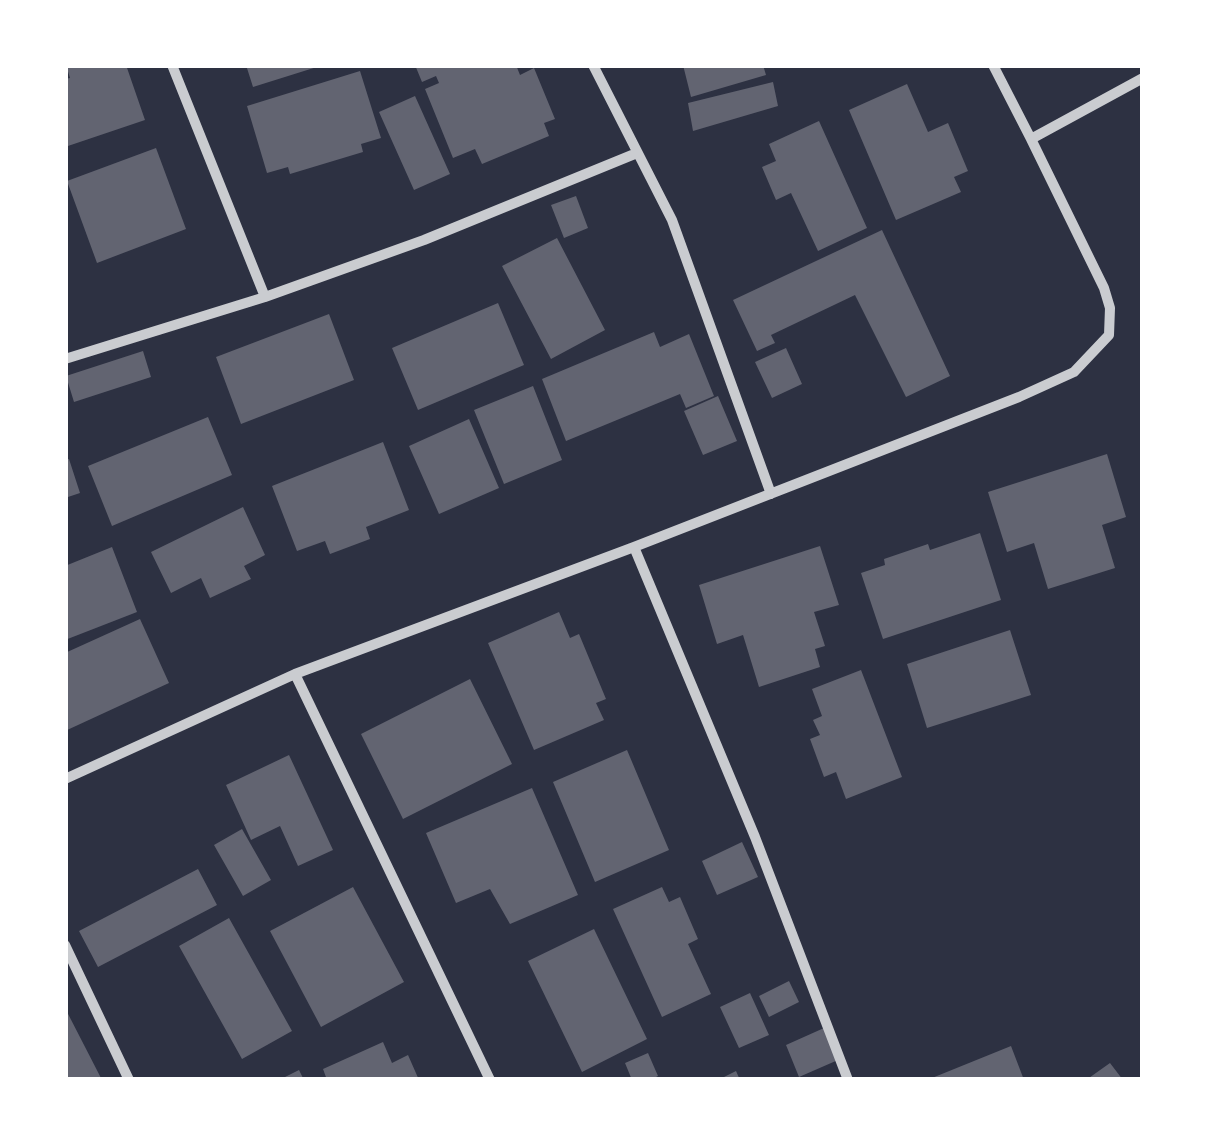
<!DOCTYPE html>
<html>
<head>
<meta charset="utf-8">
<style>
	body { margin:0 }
	#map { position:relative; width:1208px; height:1145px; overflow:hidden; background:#2d3142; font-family:"PT Sans Narrow",sans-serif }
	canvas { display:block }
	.frame { position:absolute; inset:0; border:68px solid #fff; pointer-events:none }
</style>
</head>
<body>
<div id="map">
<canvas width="1208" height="1145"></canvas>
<div class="frame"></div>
</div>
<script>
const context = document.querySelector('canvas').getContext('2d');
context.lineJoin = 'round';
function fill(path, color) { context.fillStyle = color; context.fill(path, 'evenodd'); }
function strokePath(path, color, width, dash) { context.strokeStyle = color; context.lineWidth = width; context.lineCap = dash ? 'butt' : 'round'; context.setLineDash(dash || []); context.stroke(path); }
const building = new Path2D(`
	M66,65H98L99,68L126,65L145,120L65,147V79L70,78Z
	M246,65H320V66L253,87Z
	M415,65H516L520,75L534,68L555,119L544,123L549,136L482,164L475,149L453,158L425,89L439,83L436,76L422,82Z
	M683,65H763L766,75L691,97Z
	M360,71L381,138L361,144L363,152L290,174L288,167L267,173L247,106Z
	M773,82L778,106L693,131L688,103Z
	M907,84L928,132L948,123L968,171L954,177L961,192L896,220L849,110Z
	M415,96L450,174L414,190L379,112Z
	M819,121L867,228L818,251L791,193L776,200L762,167L776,161L769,144Z
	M156,148L186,229L97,263L67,181Z
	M576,196L588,228L564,238L551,205Z
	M882,230L950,376L906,397L855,295L771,335L775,343L757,351L733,300Z
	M557,238L605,330L551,359L502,266Z
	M498,303L524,365L418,410L392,348Z
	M329,314L354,380L241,424L216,357Z
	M654,332L660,347L689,334L714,396L686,408L680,394L566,441L542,379Z
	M786,348L802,384L772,398L755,362Z
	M143,351L151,377L74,402L66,376Z
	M533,386L562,460L504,484L474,410Z
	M718,396L737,441L703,455L684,411Z
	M208,417L232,475L112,526L88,466Z
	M469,419L499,488L439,514L409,446Z
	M383,442L409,510L366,527L370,539L330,554L325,541L297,551L272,486Z
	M1107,454L1126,517L1102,525L1115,568L1048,589L1034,543L1007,552L988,492Z
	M69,459L80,493L65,498V460Z
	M243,507L265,555L244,566L251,579L210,598L201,578L171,593L151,552Z
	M980,533L1001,600L883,639L861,573L885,565L884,559L928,544L930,550Z
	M820,546L839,605L814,612L825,646L815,649L820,667L759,687L743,635L717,644L699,585Z
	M112,547L137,612L65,640V566Z
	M559,612L570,638L579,634L606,699L596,703L604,720L534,750L488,643Z
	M140,619L169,683L65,731V653Z
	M1010,630L1031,695L927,728L907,664Z
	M861,670L902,777L846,799L836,772L824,777L810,739L820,735L813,720L822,716L812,689Z
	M470,679L512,764L403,819L361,734Z
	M627,750L669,850L595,882L553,782Z
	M289,755L333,850L298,866L280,826L251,840L226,785Z
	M532,788L578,895L510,924L490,889L456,903L426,833Z
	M242,829L271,880L243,896L214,845Z
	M742,842L758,877L717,895L702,861Z
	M198,869L217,905L98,967L79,931Z
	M353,887L404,982L321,1027L270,931Z
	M662,887L669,902L680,897L698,939L688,944L711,994L662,1017L613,909Z
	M229,918L292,1031L242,1059L179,946Z
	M594,929L647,1039L582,1072L528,961Z
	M789,981L799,1002L769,1017L759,996Z
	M750,993L769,1035L739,1048L720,1007Z
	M65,1008L102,1080H65Z
	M824,1028L838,1060L799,1077L786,1045Z
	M383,1042L392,1063L408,1055L419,1080H327L323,1069Z
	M1011,1046L1024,1080H927Z
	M648,1053L658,1076L650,1080H632L625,1063Z
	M1110,1063L1123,1080H1086Z
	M299,1070L304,1080H279Z
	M736,1071L740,1080H718Z`);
const minor = new Path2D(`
	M172,65L265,297
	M593,65L672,220L771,494
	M993,65L1031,139
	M65,359L265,297L424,240L637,153
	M634,547L755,837L848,1080
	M295,674L490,1080
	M65,779L295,674L634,547L1019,397L1074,372L1109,335L1110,308L1104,288L1031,139L1143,78
	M65,945L129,1080`);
fill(building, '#626471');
strokePath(minor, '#caccd0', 10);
</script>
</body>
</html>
